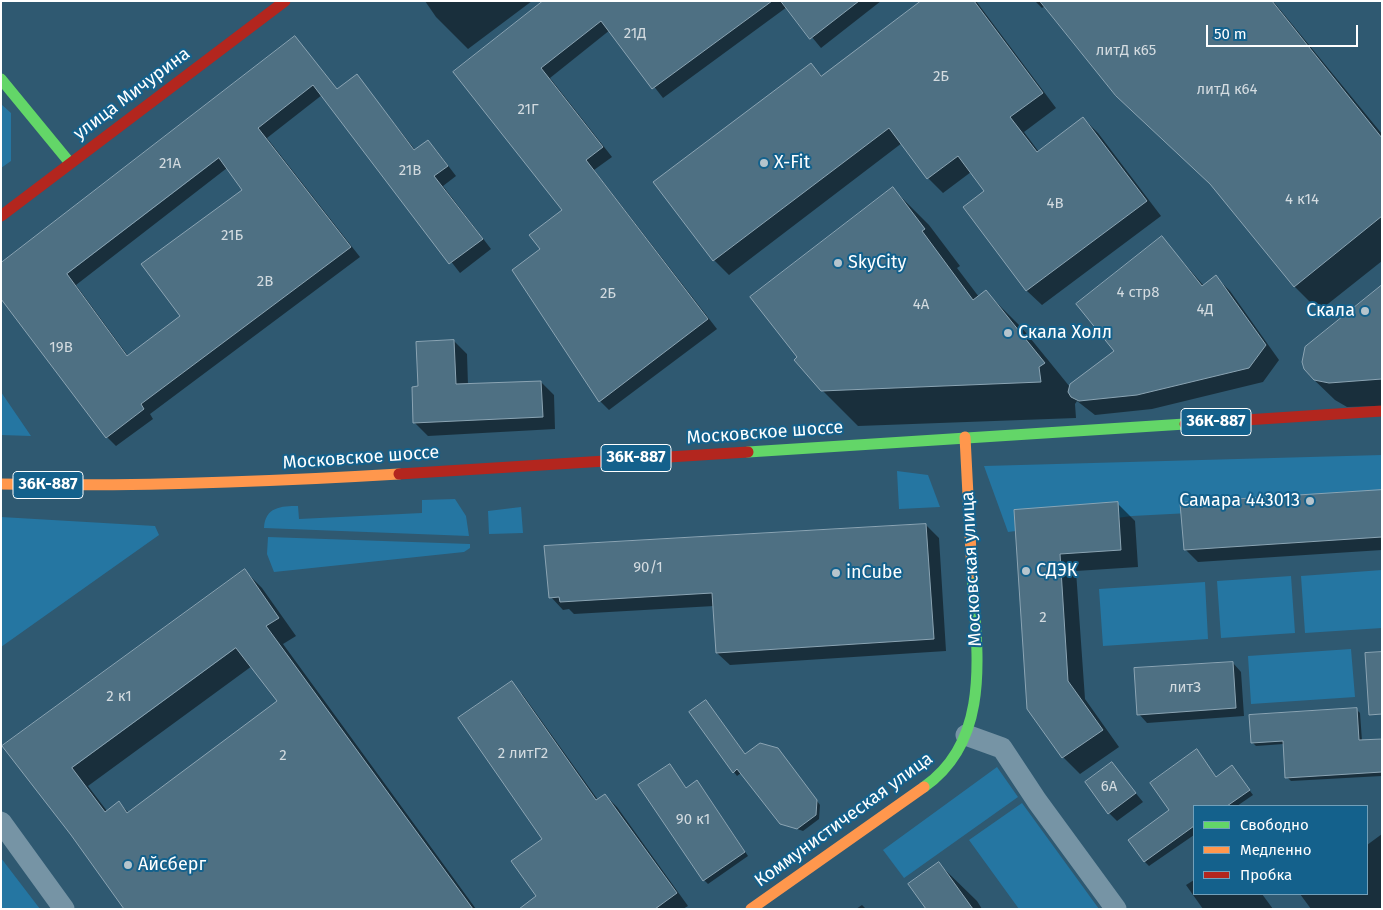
<!DOCTYPE html>
<html>
<head>
<meta charset="utf-8">
<style>
	body { margin:0 }
	#map { position:relative; width:1383px; height:910px; overflow:hidden; background:#2f5971; font-family:"Fira Sans",sans-serif }
	canvas { display:block }
	.frame { position:absolute; inset:0; border:2px solid #fff; pointer-events:none }
	.legend { position:absolute; left:1193px; top:805px; width:175px; height:90px; box-sizing:border-box; background:#14618c; border:1px solid #72a0ba; margin:0; padding:6px 9px; list-style:none; font-size:15px; color:#fff }
	.legend li { display:flex; align-items:center; gap:10px; height:25px }
	.legend b { width:25px; border:1px solid #72a0ba }
	.scale { position:absolute; left:1206px; top:25px; width:152px; height:22px; box-sizing:border-box; border:2px solid #fff; border-top:0; padding-left:6px; font-size:15px; line-height:18px; white-space:nowrap; color:#fff; -webkit-text-stroke:4px #14618c; paint-order:stroke }
</style>
</head>
<body>
<div id="map">
<canvas width="1383" height="910"></canvas>
<div class="frame"></div>
<ul class="legend">
<li><b style="height:6px;background:#63d668"></b>Свободно</li>
<li><b style="height:6px;background:#ff974d"></b>Медленно</li>
<li><b style="height:6px;background:#b3261e"></b>Пробка</li>
</ul>
<div class="scale">50 m</div>
</div>
<script>
const context = document.querySelector('canvas').getContext('2d');
context.lineJoin = 'round';
function fill(path, color) { context.fillStyle = color; context.fill(path, 'evenodd'); }
function strokePath(path, color, width, dash) { context.strokeStyle = color; context.lineWidth = width; context.lineCap = dash ? 'butt' : 'round'; context.setLineDash(dash || []); context.stroke(path); }
function label(font, color, halo, rows, align = 'center') {
  context.font = font + ' "Fira Sans",sans-serif'; context.lineWidth = 4; context.setLineDash([]); context.textBaseline = 'middle'; context.strokeStyle = halo; context.fillStyle = color; for (const [text, x, y, turn = 0] of rows) {
    context.save(); context.translate(x, y); context.rotate((+turn || 0) * Math.PI / 180); context.textAlign = isNaN(turn) ? turn : align; if (halo) context.strokeText(text, 0, 0); context.fillText(text, 0, 0); context.restore();
  }
}
const green = new Path2D(`
	M1,104L11,113V161L1,168Z
	M1,392L31,436L1,435Z
	M1382,455V503L1132,516L1008,532L984,466Z
	M897,471L928,475L940,507L899,509Z
	M455,499L466,516L469,536L264,528C265,507 281,506 298,506L299,519L422,513V500Z
	M521,507L523,533L489,534L488,511Z
	M1,517L155,526L159,535L1,647Z
	M268,537L470,544V548L464,552L274,572L267,554Z
	M1382,570V628L1305,633L1301,576Z
	M1291,576L1295,633L1221,638L1217,581Z
	M1205,582L1208,639L1103,646L1099,589Z
	M1351,649L1355,697L1251,704L1248,656Z
	M997,767L1018,797L904,878L883,850Z
	M1022,803L1099,909H1019L969,840Z
	M1,858L40,909H1Z`);
const shadow = new Path2D(`
	M425,1H532L468,49L436,17Z
	M547,1H881L821,48L787,7L663,98L610,30L550,78L612,157L594,170L717,329L609,410L600,401L541,249L564,210L455,73Z
	M923,1H976L1056,108L1024,132L1039,152L1083,118L1098,133L1161,216L1042,305L1027,291L964,208L986,191L971,172L943,193L928,178L902,143L729,275L714,260L810,64L822,76Z
	M1035,1H1273L1382,134V261L1319,311L1294,286L1217,190L1117,95L1045,6L1042,8Z
	M295,38L338,90L357,76L416,151L428,142L437,151L456,176L443,186L491,249L460,273L322,95L267,138L360,257L150,414L153,419L116,446L107,437L1,296ZM227,168L243,191L182,316L128,356L76,285Z
	M893,189L929,225L960,266L957,268L979,297L986,292L1022,328L1070,387L1116,351L1162,238L1204,286L1216,277L1230,291L1279,360L1263,382L1152,409L1095,415L1077,401L1075,404L1076,418L858,426L822,390Z
	M1382,287V406L1347,407L1335,400L1309,375Z
	M454,341L467,354L468,385L541,382L554,395L555,429L428,436L415,423Z
	M1382,491V550L1198,562L1185,549Z
	M1118,504L1135,521L1138,567L1076,571L1085,699L1119,747L1080,774L1063,757L1029,709L1015,511Z
	M926,525L939,538L946,651L730,665L717,653L714,606L574,614L569,609L563,610L551,597Z
	M244,570L262,588L296,636L283,644L476,909H125L72,834L4,746ZM252,666L279,701L129,813L119,803L107,811L88,786Z
	M1233,663L1241,672L1244,716L1147,723L1139,714Z
	M511,683L523,695L598,800L605,795L617,807L688,906L683,909H521L538,896L544,839Z
	M706,701L746,755L782,754L820,805L819,819L803,831L780,823L741,773L737,776L734,772Z
	M1356,709L1360,713L1362,741L1382,740V776L1291,781L1287,777L1284,744L1256,746L1252,742Z
	M1201,756L1217,778L1236,772L1253,795L1237,806H1194V835L1149,866L1145,862Z
	M1112,764L1143,802L1117,821L1109,813Z
	M670,765L687,789L697,782L701,786L748,856L708,884L704,880Z
	M1382,834V909H1311L1300,894H1367V845Z
	M939,864L977,901L982,909H927Z
	M1194,880V894H1262L1273,909H1203L1186,885Z
	M862,905L866,909H856Z`);
const building = new Path2D(`
	M543,1H772L652,89L601,21L541,68L603,147L586,160L708,319L599,402L512,270L540,249L529,235L562,210L453,72Z
	M781,1H859L810,39Z
	M921,1H974L1043,93L1010,117L1037,152L1083,117L1147,201L1026,291L963,207L984,191L958,156L927,179L889,128L713,261L653,182L811,63L821,76Z
	M1040,1H1272L1382,138V216L1294,287L1210,184L1116,96Z
	M295,36L337,89L357,74L414,150L428,140L448,166L434,176L483,239L449,264L313,85L258,128L351,247L141,404L144,409L106,438L1,299V263ZM219,158L242,190L141,264L180,316L127,356L67,274Z
	M893,187L925,229L922,231L973,300L986,290L1045,363L1039,367L1041,382L821,391L794,360L797,357L750,297Z
	M1162,236L1202,286L1216,275L1266,345L1249,368L1137,395L1079,401L1071,397L1068,392L1070,384L1114,351L1076,304Z
	M1382,285V379L1329,383L1314,380L1304,369L1302,362L1305,347Z
	M454,340L456,384L541,381L543,417L413,423L412,387L418,386L416,342Z
	M1382,490V537L1184,550L1180,503Z
	M1118,502L1121,550L1060,554L1068,681L1103,730L1062,758L1027,709L1014,510Z
	M926,524L934,639L716,653L712,593L560,602L559,597L549,598L544,546Z
	M245,569L279,618L266,626L473,909H124L71,835L2,746ZM236,648L277,701L127,813L119,801L105,812L72,768Z
	M1382,652V714L1369,715L1365,653Z
	M1233,662L1236,708L1137,715L1134,668Z
	M512,681L596,800L605,794L677,893L655,909H519L536,896L511,861L542,839L458,718Z
	M706,700L745,754L760,743L778,748L817,800L816,815L797,829L780,824L737,769L733,773L689,712Z
	M1357,708L1359,740L1382,739V772L1285,778L1283,741L1251,743L1249,715Z
	M1197,749L1216,777L1232,765L1250,790L1227,806H1194V826L1144,862L1128,840L1169,810L1150,783Z
	M1112,762L1136,793L1108,814L1085,782Z
	M670,764L686,788L697,780L745,852L703,881L638,785Z
	M939,862L973,909H926L908,884Z`);
const street = new Path2D(`
	M966,735L1002,748L1037,801L1116,909
	M1,822L64,909`);
const fast = new Path2D(`
	M1,79L70,163
	M748,452L1185,424
	M924,787C994,738 976,647 972,573`);
const slow = new Path2D(`
	M965,437L972,573
	M1,484C134,487 266,482 399,474
	M751,909L924,787`);
const jam = new Path2D(`
	M1,216L285,1
	M1185,424L1382,411
	M399,474L748,452`);
const markers = [
	[764,163,5,"#b6c5cd"],
	[838,263,5,"#b6c5cd"],
	[1365,311,5,"#b6c5cd"],
	[1008,333,5,"#b6c5cd"],
	[1310,501,5,"#b6c5cd"],
	[1026,571,5,"#b6c5cd"],
	[836,573,5,"#b6c5cd"],
	[128,865,5,"#b6c5cd"]
];
const numberNames = [
	["21Д",635,34],
	["литД к65",1126,51],
	["2Б",941,77],
	["литД к64",1227,90],
	["21Г",528,110],
	["21А",170,164],
	["21В",410,171],
	["4 к14",1302,200],
	["4В",1055,204],
	["21Б",232,236],
	["2В",265,282],
	["4 стр8",1138,293],
	["2Б",608,294],
	["4А",921,305],
	["4Д",1205,310],
	["19В",61,348],
	["90/1",648,568],
	["2",1043,618],
	["литЗ",1185,688],
	["2 к1",119,697],
	["2 литГ2",523,754],
	["2",283,756],
	["6А",1109,787],
	["90 к1",693,820]
];
const shields = [
	[1216,422,70],
	[636,458,70],
	[48,485,70]
];
const shieldNames = [
	["36К-887",1216,422],
	["36К-887",636,458],
	["36К-887",48,485]
];
const streetNames = [
	["улица Мичурина",132,94,-37],
	["Московское шоссе",765,433,-4],
	["Московское шоссе",361,458,-4],
	["Московская улица",972,569,-93],
	["Коммунистическая улица",844,820,-36]
];
const poiNames = [
	["X-Fit",774,163],
	["SkyCity",848,263],
	["Скала",1355,311,"right"],
	["Скала Холл",1018,333],
	["Самара 443013",1300,501,"right"],
	["СДЭК",1036,571],
	["inCube",846,573],
	["Айсберг",138,865]
];
fill(green, '#2576a2');
fill(shadow, '#0007');
fill(building, '#4e7083');
strokePath(building, '#8ba4b3', 1);
strokePath(street, '#7694a5', 21);
strokePath(fast, '#63d668', 11);
strokePath(slow, '#ff974d', 11);
strokePath(jam, '#b3261e', 11);
for (const [x, y, r, color] of markers) { const dot = new Path2D(); dot.arc(x, y, r, 0, 2 * Math.PI); context.fillStyle = color; context.fill(dot); strokePath(dot, '#14618c', 2); }
label('15px', '#d3dbe0', null, numberNames);
for (const [x, y, w] of shields) { const box = new Path2D(); box.roundRect(x - w / 2, y - 13.5, w, 27, 4); context.fillStyle = '#14618c'; context.fill(box); strokePath(box, '#fff', 1); }
label('bold 16px', '#fff', null, shieldNames);
label('18px', '#fff', '#14618c', streetNames);
label('18px', '#fff', '#14618c', poiNames, 'left');
</script>
</body>
</html>
